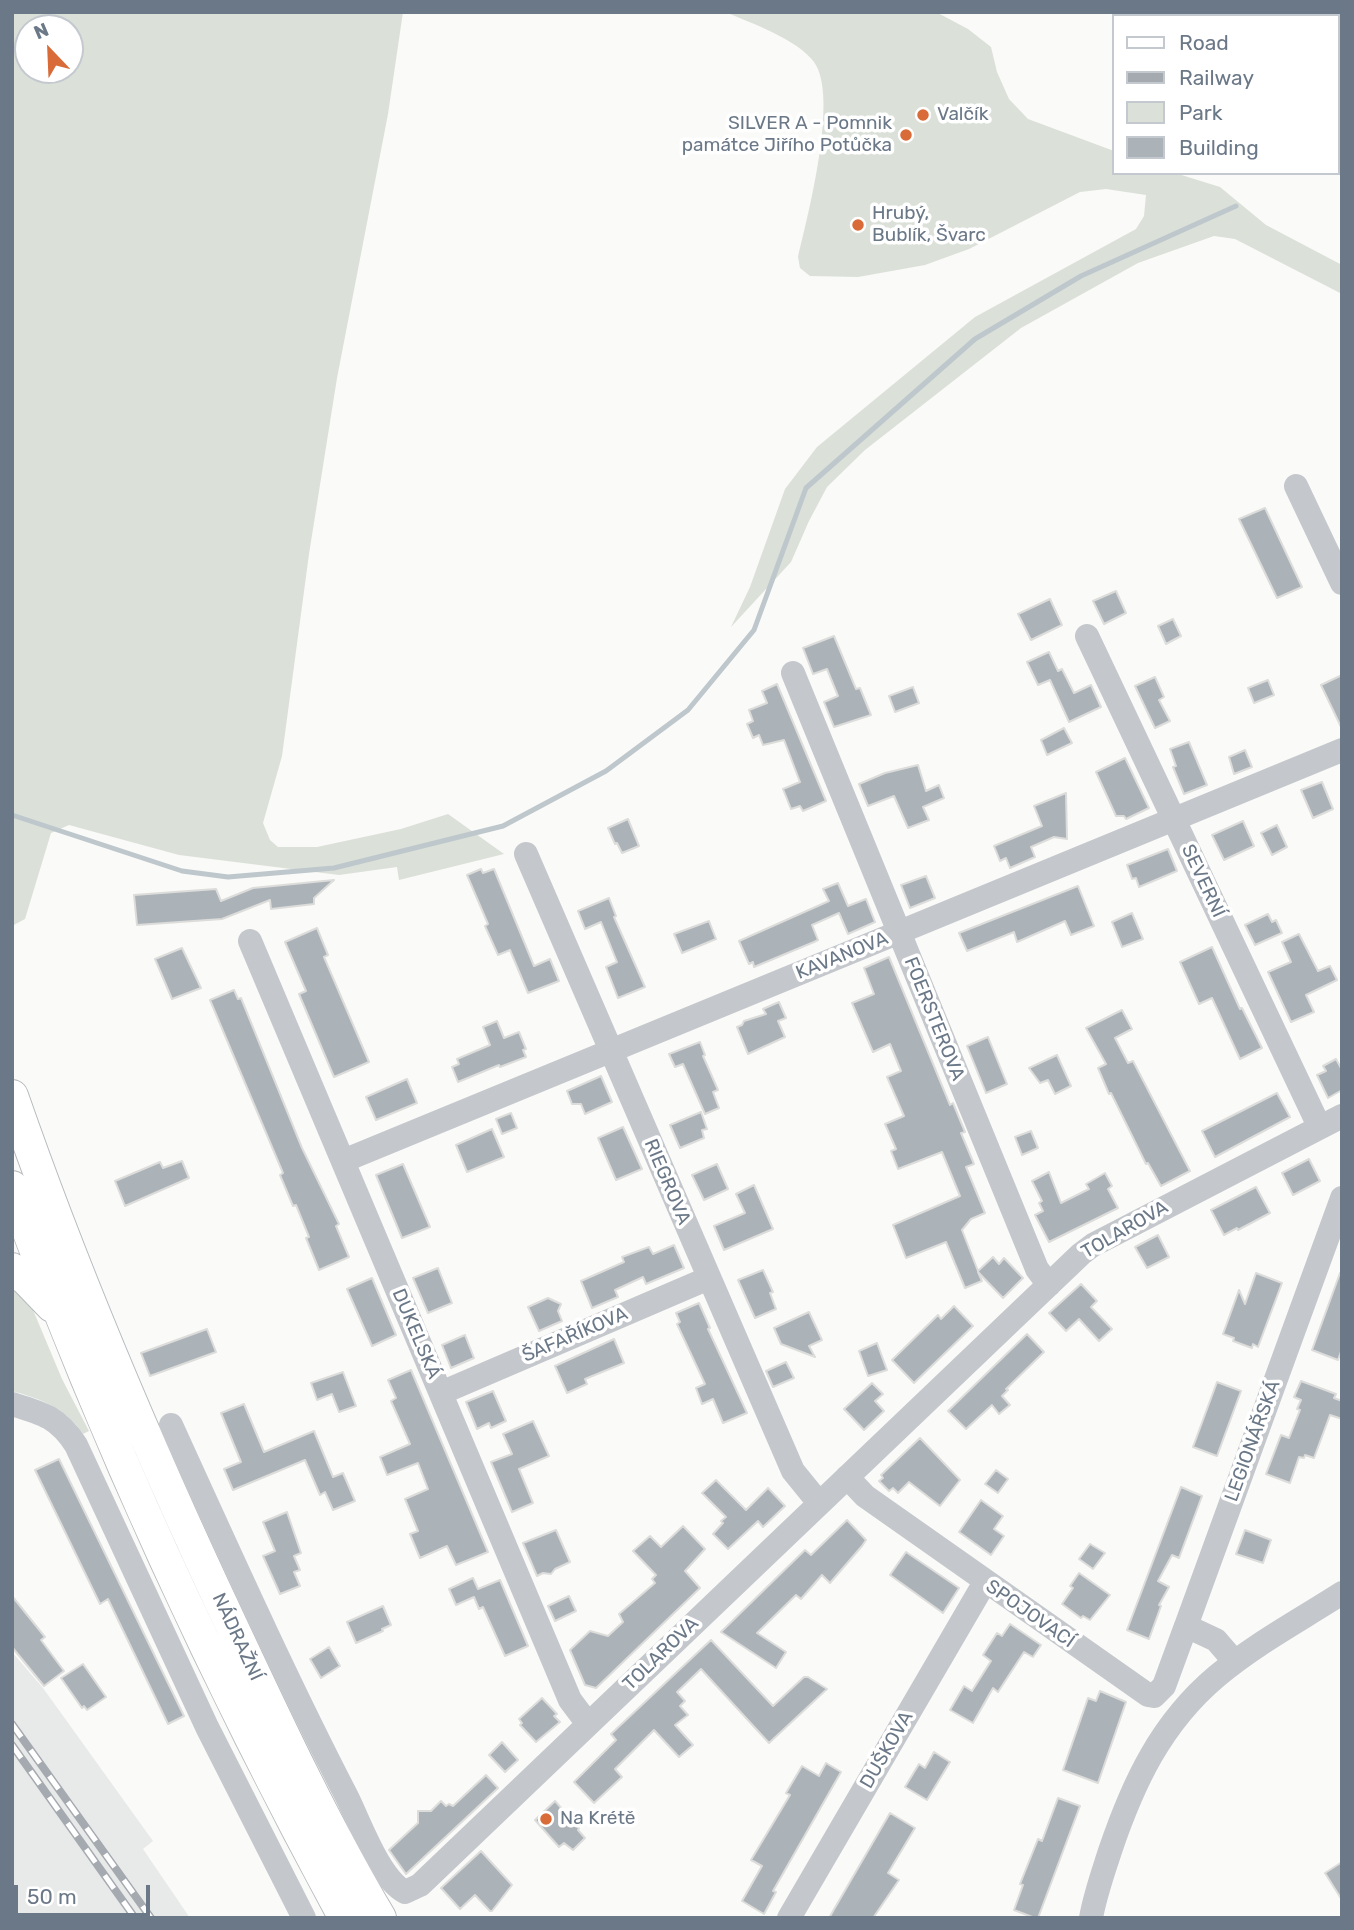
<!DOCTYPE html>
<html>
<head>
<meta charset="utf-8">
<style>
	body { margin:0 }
	#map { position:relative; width:1354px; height:1930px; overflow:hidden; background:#fafaf8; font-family:Rubik,sans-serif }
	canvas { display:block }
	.frame { position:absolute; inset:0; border:14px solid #6b7887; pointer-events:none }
	.legend { position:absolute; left:1112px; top:14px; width:228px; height:161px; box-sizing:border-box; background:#fff; border:2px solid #c4c9cf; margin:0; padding:9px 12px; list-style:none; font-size:21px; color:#6b7887 }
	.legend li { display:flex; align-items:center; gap:14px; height:35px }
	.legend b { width:35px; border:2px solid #c4c9cf }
	.north { position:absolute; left:14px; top:14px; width:70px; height:70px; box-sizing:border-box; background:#fff; border:2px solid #c4c9cf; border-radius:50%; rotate:337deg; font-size:19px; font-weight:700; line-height:28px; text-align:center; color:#6b7887 }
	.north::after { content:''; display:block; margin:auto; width:24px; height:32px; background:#d96b38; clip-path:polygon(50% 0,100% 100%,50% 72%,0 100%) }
	.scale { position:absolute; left:14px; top:1885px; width:136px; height:32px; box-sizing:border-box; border:4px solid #6b7887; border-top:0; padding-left:9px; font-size:21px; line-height:24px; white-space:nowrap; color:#6b7887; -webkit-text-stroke:5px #fff; paint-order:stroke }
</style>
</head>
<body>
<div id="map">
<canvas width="1354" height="1930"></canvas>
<div class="frame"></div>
<ul class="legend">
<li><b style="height:9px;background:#fff"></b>Road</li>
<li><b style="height:9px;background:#a5aab0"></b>Railway</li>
<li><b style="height:19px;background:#dbe0d9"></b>Park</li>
<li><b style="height:19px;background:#abb2b8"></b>Building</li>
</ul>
<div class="north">N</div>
<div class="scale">50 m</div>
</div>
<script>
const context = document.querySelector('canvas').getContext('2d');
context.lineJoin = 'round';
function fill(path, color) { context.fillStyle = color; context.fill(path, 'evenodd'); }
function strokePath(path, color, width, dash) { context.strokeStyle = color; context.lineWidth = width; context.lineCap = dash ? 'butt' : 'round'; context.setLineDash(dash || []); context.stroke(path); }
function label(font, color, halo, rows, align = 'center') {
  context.font = font + ' Rubik,sans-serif'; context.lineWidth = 7; context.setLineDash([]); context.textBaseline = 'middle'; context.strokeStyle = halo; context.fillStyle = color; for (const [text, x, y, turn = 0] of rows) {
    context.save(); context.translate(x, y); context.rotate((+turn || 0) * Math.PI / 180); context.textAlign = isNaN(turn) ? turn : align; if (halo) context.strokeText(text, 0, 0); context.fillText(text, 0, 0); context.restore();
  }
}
const built = new Path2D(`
	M12,1652L43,1688L153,1841L143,1849L190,1918H13Z`);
const green = new Path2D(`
	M12,12H403L388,114L337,378L309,554L282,756L263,823L270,840L278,847H317L401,829L448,814L504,854L399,880L397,867L339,875L179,855L69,825L51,833L25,919L12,926ZM70,28V70H28V28Z
	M725,12H936L968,29L991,47L997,72L1009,99L1028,119L1114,151V173H1175L1220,187L1266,225L1342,265V294L1235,239L1214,236L1138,263L1021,328L865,450L827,487L809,521L791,562L731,627L750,587L785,489L817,447L975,317L1136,229L1144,216L1146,195L1106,189L1080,192L969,249L925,265L858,277L810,276L800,268L798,257C808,215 839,96 814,62C797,39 751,23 725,12Z
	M12,1280L28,1298L62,1379L89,1431L83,1434C66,1408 41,1399 12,1391Z`);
const stream = new Path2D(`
	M12,815L182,871L228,877L334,868L503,826L606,771L688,710L754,630L806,488L975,339L1081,276L1236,206`);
const building = new Path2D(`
	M1265,508L1302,587L1277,598L1239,519Z
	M1116,591L1126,613L1104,624L1093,601Z
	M1050,599L1062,625L1031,640L1018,614Z
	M1173,619L1181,636L1166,644L1158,626Z
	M834,636L856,689L860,688L871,715L834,727L824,702L838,696L827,669L813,674L803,648Z
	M1049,652L1058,671L1062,669L1074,693L1091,685L1101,707L1069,722L1050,680L1038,685L1027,662Z
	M1342,675V729L1321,685Z
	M1155,677L1164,697L1159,700L1170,721L1155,728L1135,686Z
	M1268,680L1274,695L1254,703L1248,688Z
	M777,684L826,801L803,811L800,806L791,809L783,789L800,782L784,740L763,745L759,735L753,738L747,724L753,721L749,710L767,703L762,691Z
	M913,687L919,703L895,712L889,696Z
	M1064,728L1072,743L1047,755L1041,740Z
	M1189,742L1207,785L1184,794L1173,767L1176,766L1170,749Z
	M1245,750L1252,767L1234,774L1229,757Z
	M1125,758L1149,808L1126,819L1124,816H1116L1096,772Z
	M918,765L926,791L939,785L944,798L923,807L929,820L908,828L894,796L868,806L859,784L885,773Z
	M1322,782L1333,809L1313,818L1301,790Z
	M1066,793L1067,839L1054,837L1031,847L1035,857L1010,868L1006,858L1000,861L994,846L1042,826L1034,806Z
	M628,819L639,846L622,853L617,843L615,844L608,828Z
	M1243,821L1254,846L1224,860L1212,835Z
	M1277,825L1287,847L1272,855L1261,833Z
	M1168,849L1177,871L1139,887L1136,878L1132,879L1127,865Z
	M481,869L483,873L494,869L534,966L550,959L559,981L528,993L510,950L498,955L485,926L488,924L467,875Z
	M926,876L935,898L910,908L901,885Z
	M334,880L314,898V904L271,909L270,900L222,919L137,925L134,895L216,889L221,901L253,888Z
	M838,883L848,906L866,899L875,922L848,934L839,913L812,925L818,940L814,942L754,967L753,962L749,964L739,941L829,901L823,889Z
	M1078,886L1094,926L1071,935L1065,921L1017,942L1014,932L967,951L959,933Z
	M609,898L616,916L614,917L645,987L618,998L606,967L617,962L601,922L585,929L578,911Z
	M1132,913L1143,939L1122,947L1112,922Z
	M1268,914L1272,922L1276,920L1282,933L1255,945L1245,925Z
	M709,921L716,939L682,953L674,934Z
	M317,928L328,955L324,957L369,1062L334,1077L299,994L306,991L285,942Z
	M1299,934L1318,971L1330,966L1337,980L1306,995L1314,1012L1291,1022L1268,972L1291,962L1282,942Z
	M1212,947L1240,1009L1242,1008L1262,1048L1240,1059L1212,998L1199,1004L1180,962Z
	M182,948L201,988L172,999L155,959Z
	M889,957L950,1105L953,1103L965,1132L961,1133L974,1164L966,1167L985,1213L971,1219L962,1230L978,1271L993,1257L999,1264L1004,1258L1023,1278L1003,1298L978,1272L982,1281L965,1288L946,1242L906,1258L893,1225L960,1196L942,1152L898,1169L891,1151L896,1149L885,1124L904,1116L887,1077L901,1071L890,1044L873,1052L852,1003L874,994L864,968Z
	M234,990L238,999L241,998L302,1148L339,1224L336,1226L349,1257L319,1270L306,1238L309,1237L296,1205L293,1206L280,1175L283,1173L210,1000Z
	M779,1002L786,1018L778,1021L785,1037L748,1054L737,1027L742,1025L744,1021L766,1014L763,1009Z
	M1122,1010L1132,1029L1115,1038L1128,1063L1133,1061L1190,1171L1161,1186L1148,1163L1146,1164L1111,1093L1109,1094L1098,1068L1106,1064L1086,1028Z
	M497,1021L504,1038L519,1032L526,1049L523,1050L526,1057L500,1067L499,1065L458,1082L452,1067L459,1064L457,1059L490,1045L483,1027Z
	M988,1037L1007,1084L986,1093L967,1046Z
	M700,1042L705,1055L703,1056L718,1090L713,1092L719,1108L705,1114L683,1064L675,1067L669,1054Z
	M1057,1055L1071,1086L1055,1094L1048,1080L1040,1083L1029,1068Z
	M1336,1059L1342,1070V1090L1328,1098L1317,1075L1326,1071L1323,1066Z
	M601,1076L612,1102L585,1114L581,1104H572L567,1091Z
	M407,1079L417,1103L376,1120L366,1097Z
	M1277,1093L1290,1117L1215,1157L1202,1131Z
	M701,1112L707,1129L702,1130L704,1138L680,1148L670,1125Z
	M511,1113L517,1128L502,1134L496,1119Z
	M623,1127L642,1169L616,1180L598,1138Z
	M492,1129L504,1157L467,1172L456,1145Z
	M1031,1131L1038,1148L1022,1155L1015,1137Z
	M1309,1159L1320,1181L1293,1195L1282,1173Z
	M182,1161L189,1178L125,1206L115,1181L160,1162L163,1168Z
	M403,1164L430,1227L402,1238L376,1175Z
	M717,1164L728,1189L704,1200L692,1175Z
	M1049,1172L1061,1203L1089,1189L1086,1184L1105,1173L1112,1186L1108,1189L1118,1208L1049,1242L1035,1215L1043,1211L1039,1203L1042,1201L1032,1181Z
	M754,1185L773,1229L724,1250L714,1226L745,1213L736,1194Z
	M1256,1187L1270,1213L1238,1230L1237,1228L1224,1235L1211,1210Z
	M1158,1235L1169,1257L1147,1268L1135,1247Z
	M674,1245L684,1268L646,1284L643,1277L615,1290L618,1297L592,1308L581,1281L624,1262L622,1257L649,1247L653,1254Z
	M438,1268L452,1303L428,1313L413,1278Z
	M763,1270L773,1292L770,1293L776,1309L755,1318L738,1280Z
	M1256,1273L1282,1283L1258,1347L1253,1344L1252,1348L1233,1341L1234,1338L1223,1334L1239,1290L1245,1304Z
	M1340,1273H1342V1349L1338,1360L1312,1350Z
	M372,1278L396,1335L372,1346L347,1289Z
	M1081,1284L1097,1301L1091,1307L1112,1329L1099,1341L1079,1319L1066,1331L1049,1313Z
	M548,1298L561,1304L558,1311L562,1321L539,1331L528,1307Z
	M699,1303L710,1328L708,1329L747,1413L723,1423L713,1399L702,1404L696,1388L705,1384L677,1324L680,1322L676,1313Z
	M954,1306L973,1326L914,1383L892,1360L938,1315L941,1319Z
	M809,1312L822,1340L809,1346L815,1357L781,1344L774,1328Z
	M207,1329L216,1352L150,1376L141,1353Z
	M1027,1334L1044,1352L1006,1389L1008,1390L1002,1396L1010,1405L999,1414L992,1405L966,1429L948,1411Z
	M465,1335L474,1358L451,1368L442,1345Z
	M614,1339L624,1363L585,1379L587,1384L567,1393L555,1366Z
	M877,1343L887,1370L868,1376L859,1351Z
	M786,1362L794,1378L773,1387L766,1371Z
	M411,1370L488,1552L456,1565L447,1546L420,1558L410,1534L418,1531L405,1499L428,1489L418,1463L387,1475L380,1457L410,1444L391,1401L396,1398L388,1380Z
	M343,1372L356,1406L339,1412L332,1394L317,1400L311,1383Z
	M1301,1381L1336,1394L1334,1398L1342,1401V1419L1330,1415L1314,1458L1305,1455L1304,1458L1299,1457L1290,1483L1266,1474L1281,1435L1289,1438L1300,1410L1297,1409L1301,1400L1294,1397Z
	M1217,1382L1241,1391L1217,1456L1193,1447Z
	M872,1383L883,1394L875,1401L884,1411L864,1430L844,1409Z
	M493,1391L506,1421L491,1428L489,1423L477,1429L466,1402Z
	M244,1404L264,1452L314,1431L333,1477L343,1473L355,1501L333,1510L325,1492L320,1495L305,1460L233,1490L224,1469L241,1462L221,1413Z
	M533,1421L549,1456L519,1469L533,1503L512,1512L491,1462L512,1454L503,1434Z
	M920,1438L960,1480L940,1506L909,1482L898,1493L893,1488L889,1491L879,1481L883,1478L881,1475Z
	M59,1459L184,1716L168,1724L108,1599L100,1604L35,1470Z
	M996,1470L1008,1479L998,1493L985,1484Z
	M716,1480L746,1510L768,1488L785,1506L763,1527L758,1521L728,1549L713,1534L723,1523L721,1521L726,1517L702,1493Z
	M1181,1487L1202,1496L1179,1558L1172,1555L1158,1581L1169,1587L1159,1605L1161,1606L1149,1639L1127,1630Z
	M981,1500L1003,1516L994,1529L1004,1536L991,1555L959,1532Z
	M287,1512L301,1553L294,1556L300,1570L294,1572L300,1586L280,1594L263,1556L275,1551L263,1522Z
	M847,1520L866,1540L862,1546L830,1583L822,1575L801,1599L796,1595L757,1633L786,1652L776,1668L721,1632L805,1550L811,1555Z
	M683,1526L705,1549L685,1571L700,1588L596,1688L585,1685L570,1650L590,1631L608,1636L623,1622L619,1614L655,1583L652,1579L656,1575L633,1551L650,1536L661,1547Z
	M556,1530L570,1562L555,1569L551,1574L543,1573L537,1576L523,1543Z
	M1245,1530L1271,1540L1263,1563L1236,1554Z
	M1090,1544L1105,1553L1093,1569L1079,1559Z
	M906,1552L959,1588L943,1613L890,1575Z
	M1079,1573L1110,1595L1090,1620L1083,1616L1081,1618L1062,1604L1073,1588L1070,1586Z
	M473,1578L478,1589L500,1580L528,1646L505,1656L483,1607L479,1609L474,1597L456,1605L449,1589Z
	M12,1596L45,1637L41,1640L64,1671L44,1686L12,1647Z
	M569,1596L576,1611L555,1621L548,1606Z
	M383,1606L391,1625L382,1629L383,1631L356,1643L347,1622Z
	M1010,1624L1041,1645L1033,1657L1024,1652L998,1692L993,1688L973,1723L950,1710L964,1686L972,1691L991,1661L983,1655L997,1633L1002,1636Z
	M711,1640L773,1706L804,1677H808L827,1689L769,1743L701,1669L677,1692L685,1701L680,1706L688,1715L675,1725L693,1745L679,1757L654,1730L615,1769L622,1777L594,1803L574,1782L616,1740L611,1734Z
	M329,1647L340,1666L321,1678L310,1659Z
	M83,1664L106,1697L87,1710L84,1706L82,1708L61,1678Z
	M1100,1691L1126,1702L1098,1783L1063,1770L1088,1698L1096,1701Z
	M542,1698L557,1714L554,1716L560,1722L536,1742L520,1725L522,1723L519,1719Z
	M502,1742L518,1760L505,1772L489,1755Z
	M934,1752L950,1762L927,1800L905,1787L919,1764L925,1768Z
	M826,1763L841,1772L773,1891L776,1892L764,1914L742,1901L762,1866L751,1860L790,1795L786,1793L802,1766L819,1776Z
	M486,1775L498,1788L406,1874L389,1850L418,1823V1811H431L441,1801L446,1806L449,1804L453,1806Z
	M1058,1798L1080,1806L1038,1918H1035L1014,1910L1023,1885L1020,1884L1038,1839L1042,1841Z
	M555,1801L579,1828L578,1830L585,1838L573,1850L564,1843L559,1847L535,1820Z
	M890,1813L915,1828L888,1873L899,1880L873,1918H829Z
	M481,1851L512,1885L492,1911H490L475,1895L460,1909L441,1888Z
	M1342,1862V1900L1325,1873Z`);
const minor = new Path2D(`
	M1296,486L1342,583
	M1087,636L1319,1126
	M793,673L1037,1269L1049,1285
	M526,854L793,1471L819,1503
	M250,941L570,1700L588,1724
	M343,1161L1342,750
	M441,1393L709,1278
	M12,1404C42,1413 58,1417 76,1445L207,1727L304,1918
	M171,1425C228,1550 284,1675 347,1797C360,1823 379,1878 405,1892L420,1885L1081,1254L1093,1245L1342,1116
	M847,1477L865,1496L1148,1695L1154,1696L1164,1686L1186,1626
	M1235,1662L1216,1640L1186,1626L1342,1198
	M789,1918L985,1582
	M1091,1918C1095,1895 1103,1873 1110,1851C1133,1783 1161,1723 1217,1676C1255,1644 1300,1620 1342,1593`);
const major = new Path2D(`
	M12,1096C74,1274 149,1450 229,1620C276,1720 323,1822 380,1918
	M12,1187C104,1438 217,1683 345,1918
	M12,1269L26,1279L52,1306`);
const rail = new Path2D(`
	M12,1724L151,1918
	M12,1745L135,1918`);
const markers = [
	[923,115,7,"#d96b38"],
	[906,135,7,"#d96b38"],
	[858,225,7,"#d96b38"],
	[546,1819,7,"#d96b38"]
];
const poiNames = [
	["Valčík",937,115],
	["SILVER A - Pomnik",892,124,"right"],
	["památce Jiřího Potůčka",892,146,"right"],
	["Hrubý,",872,214],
	["Bublík, Švarc",872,236],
	["Na Krétě",560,1819]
];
const streetNames = [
	["SEVERNÍ",1203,881,65],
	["KAVANOVA",842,956,-22],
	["FOERSTEROVA",934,1019,68],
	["RIEGROVA",667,1182,67],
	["TOLAROVA",1125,1230,-30],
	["DUKELSKÁ",416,1334,67],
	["ŠAFAŘÍKOVA",575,1335,-23],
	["LEGIONÁŘSKÁ",1253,1441,-70],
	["SPOJOVACÍ",1030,1614,35],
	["NÁDRAŽNÍ",237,1637,65],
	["TOLAROVA",661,1654,-44],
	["DUŠKOVA",887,1750,-60]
];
fill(built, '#e8e9e9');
fill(green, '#dbe0d9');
strokePath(stream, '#bec7cc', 5);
fill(building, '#abb2b8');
strokePath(building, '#dcdcda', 2);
strokePath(major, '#b7bbbf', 34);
strokePath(minor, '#c4c7cb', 24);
strokePath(major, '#fff', 32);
strokePath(rail, '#a5aab0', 8);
strokePath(rail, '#fff', 5, [16]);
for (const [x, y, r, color] of markers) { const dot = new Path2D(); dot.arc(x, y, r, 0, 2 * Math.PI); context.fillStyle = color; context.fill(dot); strokePath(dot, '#fff', 2.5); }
label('19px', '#6b7887', '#fff', poiNames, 'left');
label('19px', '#6b7887', '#fff', streetNames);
</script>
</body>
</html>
